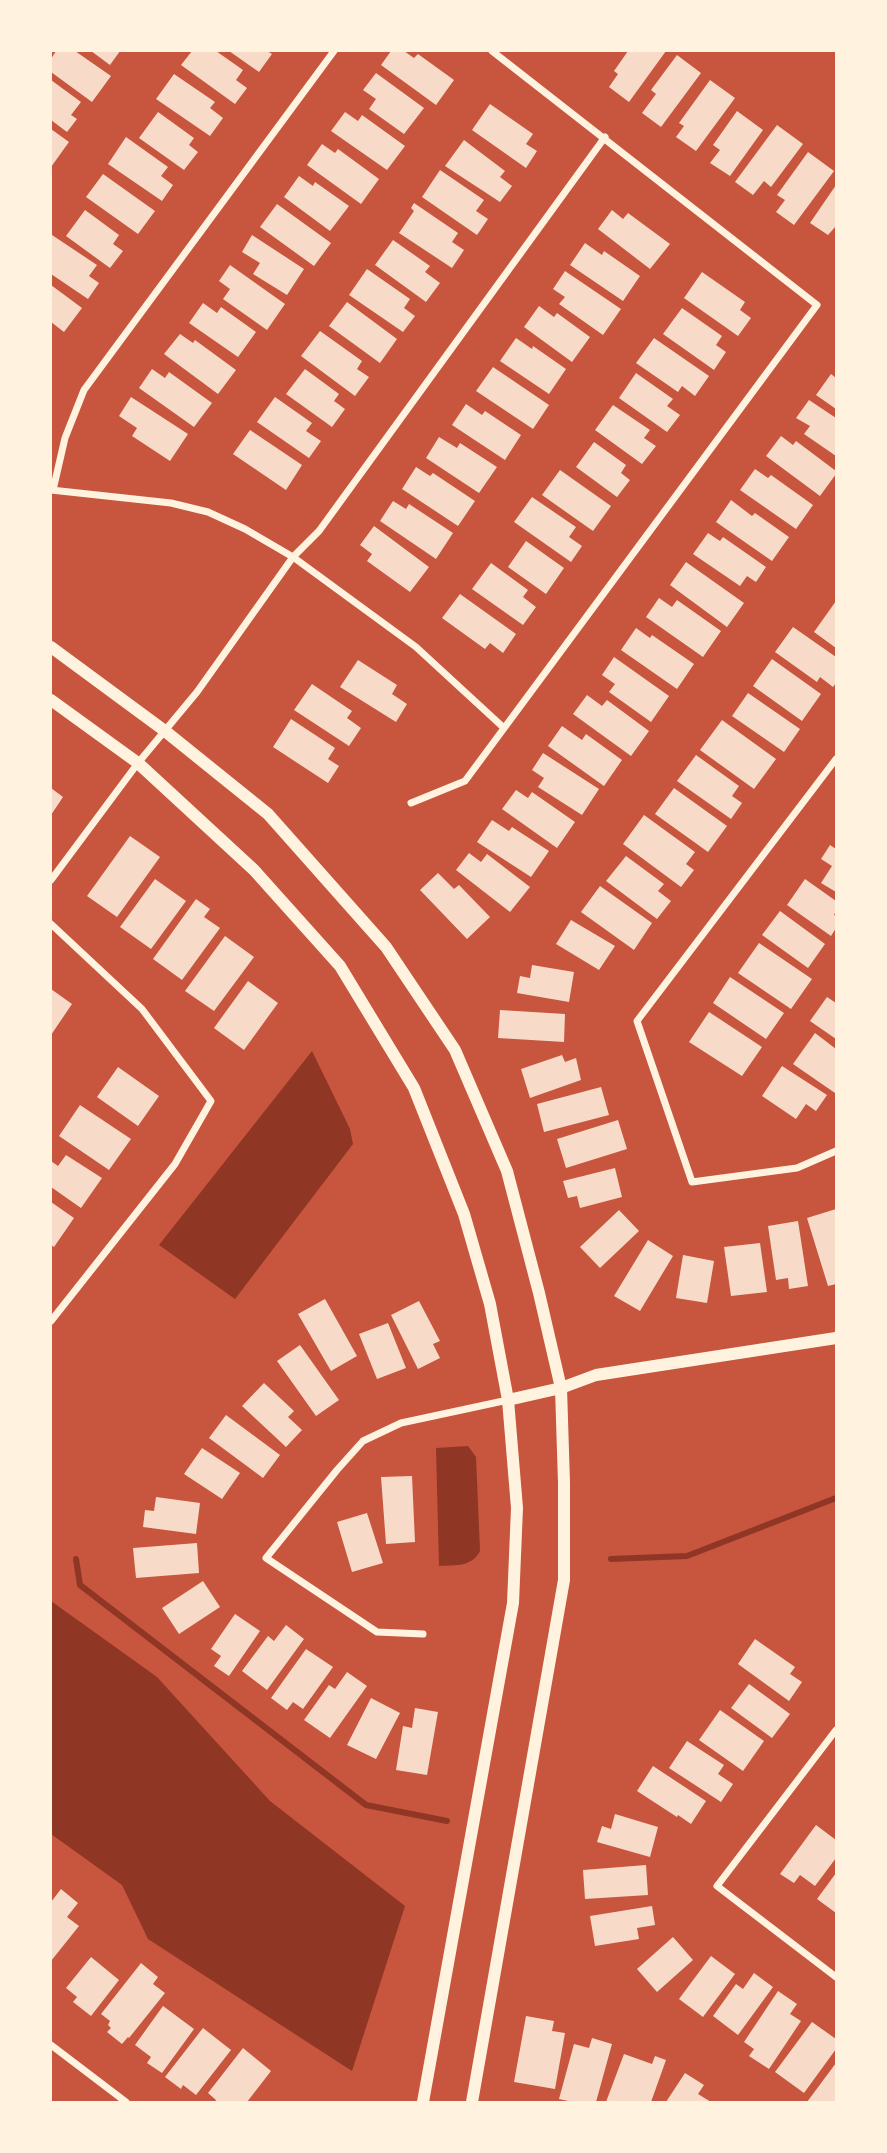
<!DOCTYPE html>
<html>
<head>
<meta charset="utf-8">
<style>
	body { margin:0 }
	#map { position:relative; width:887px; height:2153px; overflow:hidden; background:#c8553d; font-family:"Sofia Sans Condensed",sans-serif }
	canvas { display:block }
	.frame { position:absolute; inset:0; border:52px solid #fff3e0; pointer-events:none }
</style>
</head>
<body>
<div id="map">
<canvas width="887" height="2153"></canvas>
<div class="frame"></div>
</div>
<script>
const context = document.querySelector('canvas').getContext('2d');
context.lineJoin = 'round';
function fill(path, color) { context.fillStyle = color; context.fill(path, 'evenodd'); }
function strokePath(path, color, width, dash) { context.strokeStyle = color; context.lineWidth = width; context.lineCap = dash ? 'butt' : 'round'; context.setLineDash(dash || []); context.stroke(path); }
const water = new Path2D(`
	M312,1051L350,1129L353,1144L235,1299L159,1245Z
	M468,1446L476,1457L480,1551C472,1567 456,1565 439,1566L436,1448Z
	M51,1601L157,1677L270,1801L405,1906L352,2071L148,1939L122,1885L51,1834Z`);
const stream = new Path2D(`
	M76,1559L80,1585L366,1805L447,1821
	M611,1559L687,1556L836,1498`);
const building = new Path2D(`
	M56,51H75L111,76L92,102L51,72V59Z
	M91,51H120L110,65Z
	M192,51H216L243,70L236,80L247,88L235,104L181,65Z
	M229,51H267L272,54L259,72Z
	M391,51H404L414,58L418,54L454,80L436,105L381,65Z
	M628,51H666L629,102L609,87L618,74L614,71Z
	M677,55L701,73L661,127L642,113L656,94L651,90Z
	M376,73L424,108L404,134L369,109L376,99L363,90Z
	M174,74L215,102L210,108L223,118L210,136L156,99Z
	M51,80L81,102L71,115L77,119L67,132L51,120Z
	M710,80L735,98L696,151L676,137L684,126L679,123Z
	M490,104L533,134L526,144L537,151L526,168L472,130Z
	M737,111L763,130L730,176L710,163L720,150L713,145Z
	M158,112L194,138L189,145L198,152L184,170L139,138Z
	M345,112L358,121L362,115L405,146L387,170L331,131Z
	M777,125L803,144L771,187L764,181L753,195L735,182Z
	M51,129L69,142L51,167Z
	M126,137L168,167L161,176L173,185L162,201L108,164Z
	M464,140L505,171L500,177L512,186L500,202L445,166Z
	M322,144L335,153L338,149L379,179L361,204L307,165Z
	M808,152L834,171L794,225L776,212L785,200L777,195Z
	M440,170L484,200L476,211L488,219L477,235L422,197Z
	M103,174L155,211L138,234L86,197Z
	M299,176L313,186L315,182L349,206L330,231L284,197Z
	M836,185V226L828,235L810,223Z
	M414,203L458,233L452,242L464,250L452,268L399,233L414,211L411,208Z
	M277,204L331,243L314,266L260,227Z
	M85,210L119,235L113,244L123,251L110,268L66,236Z
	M612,210L623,219L628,213L670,244L650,269L598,229Z
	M52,235L97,265L89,276L99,283L88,299L51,274Z
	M252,235L304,269L287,295L253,274L260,263L242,252Z
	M393,240L430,266L425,272L440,283L426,302L375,265Z
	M585,243L602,255L604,251L640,276L623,301L570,265Z
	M230,265L285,304L267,330L223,299L230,289L219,281Z
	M367,269L410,299L404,308L415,316L403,332L349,295Z
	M565,271L621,309L603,335L559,304L565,297L553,289Z
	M702,272L745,302L740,310L751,318L738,336L684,298Z
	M51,285L82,308L64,332L51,322Z
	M347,302L397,339L380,363L329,326Z
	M203,303L217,313L221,307L256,332L238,357L189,323Z
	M539,306L554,317L557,313L590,337L572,362L524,327Z
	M682,308L722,336L716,345L726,352L714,370L663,334Z
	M320,331L362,361L357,369L369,377L355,396L301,356Z
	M180,334L193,343L195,340L236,370L218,394L164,354Z
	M516,338L532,349L533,346L566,369L549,394L500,361Z
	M654,338L709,376L695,396L682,386L678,392L636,363Z
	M493,367L549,405L533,429L476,391Z
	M152,369L165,378L169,372L212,403L194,427L139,388Z
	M305,369L339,394L334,401L345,409L332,427L286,394Z
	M636,373L673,399L667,406L680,415L667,432L619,398Z
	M831,374L836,378V409L816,395Z
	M131,397L188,434L170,461L132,436L137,428L119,416Z
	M275,397L312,423L306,431L321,441L309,458L257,422Z
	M809,400L836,418V456L804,434L810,426L796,418Z
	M466,404L482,415L485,411L521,435L505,460L452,425Z
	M613,405L650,430L644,438L656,446L642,464L595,430Z
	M250,430L302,465L286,490L233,454Z
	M781,436L793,445L796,441L836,471V474L820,496L766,456Z
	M439,437L457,448L460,443L497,467L479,493L426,458Z
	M594,442L626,465L621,473L630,480L617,497L576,467Z
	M416,467L430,476L433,473L475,501L458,526L402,489Z
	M755,469L768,478L771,475L813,505L796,529L740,490Z
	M560,470L611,506L593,531L542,495Z
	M532,497L576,527L569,537L582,546L571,562L514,522Z
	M731,500L752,516L755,513L789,537L772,561L716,522Z
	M393,501L406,509L409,504L453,533L436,559L380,521Z
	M374,526L429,567L410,592L367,561L372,554L360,545Z
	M708,533L720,541L723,537L766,567L756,582L747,576L740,586L693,554Z
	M526,541L564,568L546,594L508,567Z
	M686,562L744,603L727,627L670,585Z
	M491,563L528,590L523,597L536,607L523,625L472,589Z
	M460,594L516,634L503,653L490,643L485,649L442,618Z
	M659,598L672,607L677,600L721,631L703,657L646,617Z
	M836,601V648L814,632Z
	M793,627L836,657V683L833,687L820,677L817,682L775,652Z
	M636,628L650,638L652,635L694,664L677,689L621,650Z
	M614,657L669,696L651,722L609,692L615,684L602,675Z
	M772,659L821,694L802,721L753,686Z
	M358,660L397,685L392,694L407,704L396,722L340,687Z
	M312,684L352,711L347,718L361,728L349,746L294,710Z
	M748,693L800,729L784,752L732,716Z
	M587,695L602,706L607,700L649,731L631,756L573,714Z
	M291,719L335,748L328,759L339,766L328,783L273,747Z
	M722,720L776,759L754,789L700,750Z
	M562,726L582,740L586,734L622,760L604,786L548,746Z
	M543,753L599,789L582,815L538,787L544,778L532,770Z
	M696,755L739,786L732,796L742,803L731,819L677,781Z
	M51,788L63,797L51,815Z
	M674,788L727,826L708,852L655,814Z
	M516,790L528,798L532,792L575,822L557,848L502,809Z
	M644,815L695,852L686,864L694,870L681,887L623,844Z
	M492,820L509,831L512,827L549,851L531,877L477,842Z
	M130,836L160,857L117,917L87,896Z
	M830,845L836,849V892L821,883L832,866L821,859Z
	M469,853L481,862L487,854L530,887L510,912L456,870Z
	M626,856L664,884L658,891L671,901L657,919L606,881Z
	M438,873L454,889L459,885L490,917L467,939L420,890Z
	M155,879L186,901L151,949L120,927Z
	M805,879L836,901V911L834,915L836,916V928L831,936L787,905Z
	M600,886L652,923L634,950L581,912Z
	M196,899L210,909L204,917L220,928L182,980L153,959Z
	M780,911L825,944L808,968L762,935Z
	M571,920L615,946L599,970L556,944Z
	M225,936L254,957L214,1011L185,991Z
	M759,943L812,979L791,1009L738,973Z
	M532,965L574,972L569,1002L517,993L520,976L530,978Z
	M730,977L784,1013L766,1039L713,1003Z
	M248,981L278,1003L244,1050L214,1028Z
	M51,989L72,1004L51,1035Z
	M827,997L836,1003V1039L810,1021Z
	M500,1010L565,1014L564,1042L498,1038Z
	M709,1012L762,1047L742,1076L689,1042Z
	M815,1033L836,1049V1091L835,1093L793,1064Z
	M562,1055L565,1062L576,1058L581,1080L530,1098L521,1069Z
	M782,1066L827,1095L816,1111L806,1104L796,1119L762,1096Z
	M118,1067L159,1096L138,1126L97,1097Z
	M601,1087L609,1115L544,1132L537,1104Z
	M80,1105L131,1139L109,1170L59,1136Z
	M618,1120L627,1149L566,1168L557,1139Z
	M66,1155L102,1178L81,1208L51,1187V1161L58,1166Z
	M615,1168L622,1197L580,1208L577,1196L568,1198L563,1181Z
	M51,1202L74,1218L54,1247L51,1245Z
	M836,1209V1284L828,1286L807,1218Z
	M619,1210L639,1231L600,1268L580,1247Z
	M798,1221L808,1286L789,1289L788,1278L776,1280L768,1226Z
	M648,1240L673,1256L640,1311L614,1296Z
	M760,1243L767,1292L731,1296L724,1247Z
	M683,1255L714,1261L707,1303L676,1298Z
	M325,1299L357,1356L331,1371L298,1314Z
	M419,1301L440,1341L433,1344L440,1358L418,1369L391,1315Z
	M388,1323L406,1368L377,1379L359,1334Z
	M300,1345L339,1400L316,1416L277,1361Z
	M264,1383L294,1411L288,1417L302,1430L286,1447L242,1406Z
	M226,1415L280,1455L263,1478L209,1438Z
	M202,1448L240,1473L222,1499L184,1474Z
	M412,1476L415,1542L386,1544L381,1477Z
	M156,1497L200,1503L196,1534L143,1527L145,1510L154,1511Z
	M367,1513L383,1563L352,1572L337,1522Z
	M197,1543L199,1573L136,1578L133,1548Z
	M203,1581L220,1607L179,1634L162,1608Z
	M235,1614L260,1631L229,1676L214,1666L221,1656L211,1649Z
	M286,1625L304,1639L267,1690L242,1671L268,1636L274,1641Z
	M755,1639L795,1667L790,1674L802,1682L789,1701L738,1664Z
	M306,1649L333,1667L303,1709L293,1702L287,1710L271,1698Z
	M347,1672L367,1686L330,1738L304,1720L329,1685L335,1689Z
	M749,1684L790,1714L772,1738L731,1708Z
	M371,1698L400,1713L376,1759L347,1745Z
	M415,1708L438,1712L427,1775L396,1770L403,1726L412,1728Z
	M720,1710L764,1741L743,1771L699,1740Z
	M687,1741L724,1765L718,1774L733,1784L721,1802L669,1768Z
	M653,1766L706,1801L691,1824L678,1815L677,1817L637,1791Z
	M615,1814L658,1827L650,1857L597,1842L602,1826L611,1829Z
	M816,1825L836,1840V1858L815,1886L800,1875L794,1883L780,1874Z
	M646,1865L648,1895L585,1899L583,1870Z
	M836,1873V1913L817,1899Z
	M61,1889L78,1903L67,1917L79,1926L51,1961V1902Z
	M652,1906L655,1925L637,1928L639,1939L595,1946L590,1916Z
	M673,1937L693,1960L657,1992L637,1969Z
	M711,1956L735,1974L703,2017L679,1999Z
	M91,1957L119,1980L91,2016L73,2002L77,1997L66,1988Z
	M141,1963L158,1977L153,1984L165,1993L129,2038L128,2037L122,2044L107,2032L111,2028L108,2025L110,2021L101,2014Z
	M754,1973L773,1987L738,2035L713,2016L736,1984L743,1989Z
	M778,1991L797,2004L790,2014L801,2021L769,2069L749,2056L754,2049L744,2042Z
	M163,2006L194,2029L162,2073L147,2063L151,2057L135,2045Z
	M526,2016L554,2021L552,2031L565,2033L555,2089L514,2082Z
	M812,2022L836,2039V2049L804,2093L775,2072Z
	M203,2028L231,2050L196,2095L183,2085L181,2089L165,2077Z
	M592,2038L612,2044L596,2102H573L559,2099L574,2044L589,2048Z
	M243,2048L271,2071L247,2102H215L216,2100L208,2093Z
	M624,2054L652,2064L655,2056L666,2060L651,2102H606Z
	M836,2063V2102H807Z
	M685,2073L704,2085L698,2094L711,2102H666Z`);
const minor = new Path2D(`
	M51,490L171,503L208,512L245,529L293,557L416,647L504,728
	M53,490L65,438L84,390L334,51
	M836,759L637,1021L692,1182L797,1168L836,1151
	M411,803L465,781L817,305L492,51
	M51,880L138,763L197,692L293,557L319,531L605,137
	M51,924L142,1009L211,1101L175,1164L51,1321
	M423,1634L377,1632L266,1558L337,1470L363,1441L401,1423L508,1400
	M836,1730L717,1886L836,1977
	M51,2045L126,2102`);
const tertiary = new Path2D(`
	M51,647L165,731L268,814L386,947L455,1050L507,1171L539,1293L561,1388L564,1483V1580L472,2102
	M51,700L138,763L254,870L340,966L414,1088L464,1214L490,1304L508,1400L517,1508L513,1603L423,2102
	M508,1400L561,1388L596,1375L836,1338`);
fill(water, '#8f3625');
strokePath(stream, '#8f3625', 6);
fill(building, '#f7dbc8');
strokePath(minor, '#fff3e0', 7);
strokePath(tertiary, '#fff3e0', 12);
</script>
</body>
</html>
